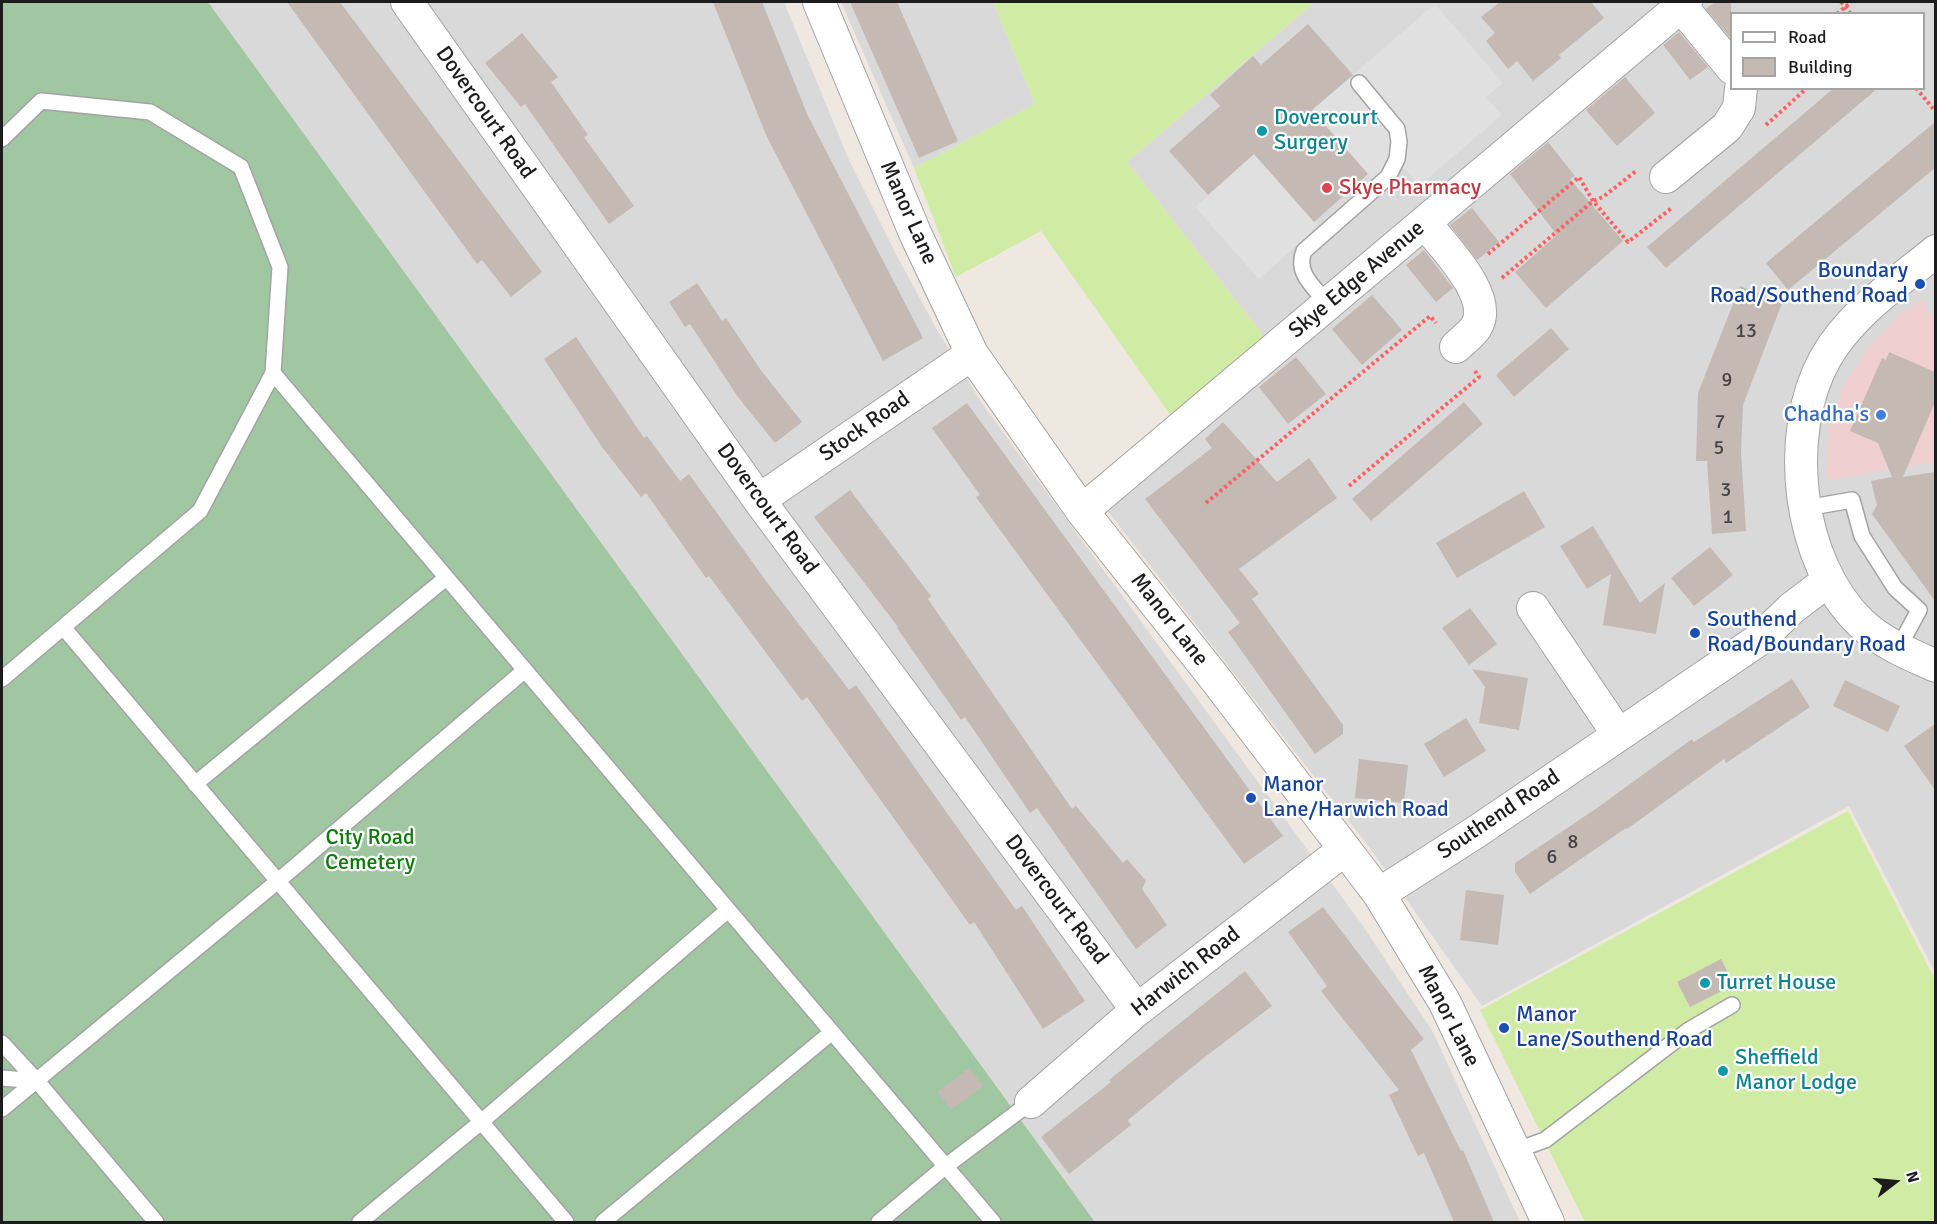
<!DOCTYPE html>
<html>
<head>
<meta charset="utf-8">
<style>
	body { margin:0 }
	#map { position:relative; width:1937px; height:1224px; overflow:hidden; background:#eee8e1; font-family:Signika,sans-serif }
	canvas { display:block }
	.frame { position:absolute; inset:0; border:3px solid #1c1c1c; pointer-events:none }
	.legend { position:absolute; left:1730px; top:12px; width:195px; height:78px; box-sizing:border-box; background:#fff; border:2px solid #a4a4a4; margin:0; padding:8px 10px; list-style:none; font-size:18px; color:#1c1c1c }
	.legend li { display:flex; align-items:center; gap:12px; height:30px }
	.legend b { width:30px; border:2px solid #a4a4a4 }
	.north { position:absolute; left:1865px; top:1152px; width:60px; height:60px; -webkit-text-stroke:4px #fff; paint-order:stroke; rotate:74deg; font-size:16px; font-weight:700; line-height:24px; text-align:center; color:#1c1c1c }
	.north::after { content:''; display:block; margin:auto; width:21px; height:27px; background:#1c1c1c; clip-path:polygon(50% 0,100% 100%,50% 72%,0 100%) }
</style>
</head>
<body>
<div id="map">
<canvas width="1937" height="1224"></canvas>
<div class="frame"></div>
<ul class="legend">
<li><b style="height:8px;background:#fff"></b>Road</li>
<li><b style="height:16px;background:#c5b9b4"></b>Building</li>
</ul>
<div class="north">N</div>
</div>
<script>
const context = document.querySelector('canvas').getContext('2d');
context.lineJoin = 'round';
function fill(path, color) { context.fillStyle = color; context.fill(path, 'evenodd'); }
function strokePath(path, color, width, dash) { context.strokeStyle = color; context.lineWidth = width; context.lineCap = dash ? 'butt' : 'round'; context.setLineDash(dash || []); context.stroke(path); }
function label(font, color, halo, rows, align = 'center') {
  context.font = font + ' Signika,sans-serif'; context.lineWidth = 4.5; context.setLineDash([]); context.textBaseline = 'middle'; context.strokeStyle = halo; context.fillStyle = color; for (const [text, x, y, turn = 0] of rows) {
    context.save(); context.translate(x, y); context.rotate((+turn || 0) * Math.PI / 180); context.textAlign = isNaN(turn) ? turn : align; if (halo) context.strokeText(text, 0, 0); context.fillText(text, 0, 0); context.restore();
  }
}
const residential = new Path2D(`
	M208,2H784L849,160L898,258L936,328L981,402L1363,926L1433,1032L1520,1222H1095Z
	M841,2H993L1035,104L914,168Z
	M1315,2H1935V972L1849,806L1482,1006L1369,847L1092,491L1267,340L1127,162ZM1732,14H1924V88H1732Z`);
const commercial = new Path2D(`
	M1922,299L1935,320V462L1827,480L1826,459L1830,424L1843,387L1868,348L1899,315Z`);
const grass = new Path2D(`
	M993,2H1315L1127,162L1267,340L1174,420L1041,231L956,277L914,168L1035,104Z
	M1848,811L1935,980V1222H1585L1480,1010Z`);
const cemetery = new Path2D(`
	M2,2H208L1095,1222H2Z`);
const parking = new Path2D(`
	M1435,4L1503,83L1486,97L1502,115L1419,186L1403,167L1379,187L1312,110Z
	M1254,154L1319,226L1259,279L1195,207Z`);
const building = new Path2D(`
	M287,2H340L542,272L511,297L482,260L477,264Z
	M713,2H762L808,116L923,338L883,361L766,135Z
	M850,2H897L958,141L919,158Z
	M1500,2H1591L1604,18L1559,55L1561,58L1533,81L1517,61L1508,69L1486,41L1495,33L1481,17Z
	M1715,2H1731V39L1706,9Z
	M1308,24L1353,75L1312,110L1368,174L1314,222L1254,154L1208,195L1169,151L1220,106L1210,95L1253,56L1261,65Z
	M1679,32L1708,67L1690,80L1663,45Z
	M522,33L558,77L551,82L588,135L584,137L634,206L609,224L525,104L521,107L485,63Z
	M1625,77L1655,113L1617,146L1586,110Z
	M1834,88H1878L1666,268L1647,247Z
	M1935,122V168L1788,290L1766,263Z
	M1548,142L1575,176L1570,179L1623,241L1546,308L1515,272L1557,235L1510,174Z
	M1472,208L1499,242L1477,260L1450,225Z
	M1424,250L1453,288L1436,302L1406,265Z
	M697,283L722,321L726,318L760,369L802,422L775,443L738,397L690,324L685,327L669,302Z
	M1740,286L1782,303L1743,405L1741,452L1746,531L1712,534L1707,461H1696L1698,393Z
	M1372,295L1402,330L1362,365L1332,329Z
	M1551,328L1569,349L1514,397L1496,375Z
	M576,337L644,438L647,436L680,481L689,474L766,581L849,690L856,685L1016,910L1022,906L1085,1001L1043,1029L974,922L970,925L807,697L802,701L709,576L706,578L646,493L641,497L602,447L544,359Z
	M1889,352L1935,372V402L1903,477L1935,472V601L1872,514L1877,505L1871,481L1892,477L1878,443L1850,431L1882,358L1886,360Z
	M1296,357L1326,394L1288,424L1259,387Z
	M1464,402L1483,424L1371,521L1352,499Z
	M967,403L1283,836L1244,864L976,497L980,495L932,428Z
	M1223,422L1277,482L1309,458L1337,498L1239,569L1259,594L1252,599L1343,725V734L1315,754L1228,632L1240,623L1145,499L1212,448L1205,439Z
	M850,490L931,596L928,599L1072,809L1076,806L1123,863L1127,859L1146,881L1142,889L1167,925L1136,949L1037,808L1030,813L965,717L961,720L897,628L898,627L814,517Z
	M1524,491L1545,527L1457,578L1436,543Z
	M1593,526L1640,603L1665,583L1656,634L1603,625L1611,574L1587,589L1560,546Z
	M1710,547L1733,575L1694,606L1671,578Z
	M1470,608L1497,644L1469,665L1442,628Z
	M1472,669L1528,678L1519,730L1479,723L1485,687Z
	M1792,679L1810,707L1726,763L1724,759L1627,829L1626,828L1530,894L1515,872V863L1597,808L1692,739L1694,742Z
	M1845,680L1900,706L1888,732L1833,706Z
	M1466,718L1486,751L1444,777L1424,744Z
	M1935,724V790L1904,746Z
	M1359,759L1408,765L1404,803L1355,798Z
	M1466,890L1504,895L1498,945L1460,940Z
	M1323,907L1424,1039L1411,1050L1461,1151L1463,1150L1494,1222H1454L1424,1153L1418,1156L1389,1095L1399,1090L1321,991L1327,986L1288,932Z
	M1721,959L1734,985L1690,1007L1677,982Z
	M1245,971L1272,1006L1201,1060L1128,1120L1131,1125L1069,1174L1041,1137L1111,1082L1109,1080Z
	M969,1068L983,1086L951,1110L937,1092Z`);
const path = new Path2D(`
	M1841,2L1851,14
	M1837,14L1851,2
	M1916,88L1936,112
	M1766,125L1807,88
	M1488,254L1579,177L1593,201L1628,242L1673,207
	M1502,278L1593,201L1603,197L1636,171
	M1349,486L1479,377L1475,371
	M1206,503L1430,316L1436,323`);
const lane = new Path2D(`
	M2,139L41,101L150,112L241,167L280,267L273,373L200,511L2,679
	M1328,304C1314,287 1295,273 1304,251L1388,177L1397,159L1399,142L1397,129L1359,83
	M273,373L993,1222
	M1806,508L1852,500L1862,536L1895,588L1919,610L1898,649
	M63,627L566,1222
	M195,784L446,578
	M2,1043L37,1081L156,1222
	M2,1078L37,1081
	M2,1109L278,881L525,670
	M1514,1151L1545,1140L1689,1030L1732,1005
	M360,1222L481,1122L728,910
	M603,1222L832,1032
	M879,1222L946,1166L1031,1102`);
const street = new Path2D(`
	M407,2L759,500L1137,1010
	M819,2L915,233L972,354L1082,511L1217,681L1379,894L1445,1003L1548,1222
	M1681,6L1732,68
	M1666,177L1727,127L1739,108L1741,88
	M1425,223C1443,246 1495,297 1476,327C1472,334 1462,341 1456,347
	M1936,251C1897,283 1850,314 1825,359C1783,434 1797,562 1861,623C1882,643 1909,654 1936,666
	M759,500L972,354
	M1082,511L1686,2
	M1533,608L1618,734
	M1379,894L1476,832L1760,639L1792,608L1829,580
	M1031,1102L1137,1010L1345,849`);
const markers = [
	[1262,131,6,"#0f9aa8"],
	[1327,188,6,"#e0444e"],
	[1920,284,6,"#1a4fb4"],
	[1881,415,6,"#3f7fe0"],
	[1695,633,6,"#1a4fb4"],
	[1251,798,6,"#1a4fb4"],
	[1705,983,6,"#0f9aa8"],
	[1504,1028,6,"#1a4fb4"],
	[1723,1071,6,"#0f9aa8"]
];
const numberNames = [
	["13",1746,332],
	["9",1727,381],
	["7",1720,423],
	["5",1719,449],
	["3",1726,491],
	["1",1728,518],
	["8",1573,843],
	["6",1552,858]
];
const streetNames = [
	["Dovercourt Road",485,113,55],
	["Manor Lane",908,213,66],
	["Skye Edge Avenue",1357,280,-40],
	["Stock Road",865,427,-35],
	["Dovercourt Road",767,509,54],
	["Manor Lane",1169,620,52],
	["Southend Road",1499,815,-34],
	["Dovercourt Road",1056,900,53],
	["Harwich Road",1186,972,-38],
	["Manor Lane",1448,1016,63]
];
const cultureNames = [
	["Dovercourt",1274,118],
	["Surgery",1274,143],
	["Turret House",1717,983],
	["Sheffield",1735,1058],
	["Manor Lodge",1735,1083]
];
const healthNames = [
	["Skye Pharmacy",1339,188]
];
const transitNames = [
	["Boundary",1908,271,"right"],
	["Road/Southend Road",1908,296,"right"],
	["Southend",1707,620],
	["Road/Boundary Road",1707,645],
	["Manor",1263,785],
	["Lane/Harwich Road",1263,810],
	["Manor",1516,1015],
	["Lane/Southend Road",1516,1040]
];
const shopNames = [
	["Chadha's",1869,415]
];
const parkNames = [
	["City Road",370,838],
	["Cemetery",370,863]
];
fill(residential, '#dad9d9');
fill(commercial, '#f0cfd1');
fill(grass, '#cfeba4');
fill(cemetery, '#a1c7a2');
fill(parking, '#e0e0e0');
fill(building, '#c5b9b4');
strokePath(lane, '#a3a3a3', 18);
strokePath(street, '#a3a3a3', 34);
strokePath(path, '#ff6163', 4, [3, 3]);
strokePath(lane, '#fff', 15);
strokePath(street, '#fff', 32);
for (const [x, y, r, color] of markers) { const dot = new Path2D(); dot.arc(x, y, r, 0, 2 * Math.PI); context.fillStyle = color; context.fill(dot); strokePath(dot, '#fff', 2); }
label('20px', '#464342', null, numberNames);
label('22px', '#1c1c1c', '#fff', streetNames);
label('22px', '#0d838f', '#fff', cultureNames, 'left');
label('22px', '#be3a42', '#fff', healthNames, 'left');
label('22px', '#164399', '#fff', transitNames, 'left');
label('22px', '#366cbe', '#fff', shopNames, 'right');
label('22px', '#0b7c07', '#fff', parkNames);
</script>
</body>
</html>
